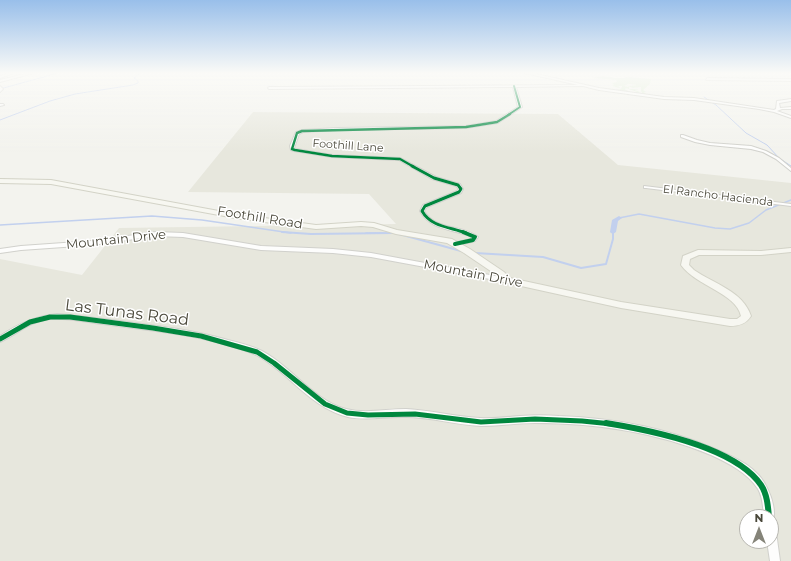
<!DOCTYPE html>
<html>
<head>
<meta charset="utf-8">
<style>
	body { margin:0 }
	#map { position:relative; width:791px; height:561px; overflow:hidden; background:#f3f3ee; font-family:Montserrat,sans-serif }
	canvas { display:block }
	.north { position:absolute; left:739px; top:509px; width:40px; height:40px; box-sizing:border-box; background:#fff; border:1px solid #b7b6b0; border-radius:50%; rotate:0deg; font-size:11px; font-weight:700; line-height:16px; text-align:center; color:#4a483a }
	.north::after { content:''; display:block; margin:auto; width:14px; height:18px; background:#858479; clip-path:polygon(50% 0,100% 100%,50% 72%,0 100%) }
</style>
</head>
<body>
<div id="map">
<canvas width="791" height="561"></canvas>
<div class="north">N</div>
</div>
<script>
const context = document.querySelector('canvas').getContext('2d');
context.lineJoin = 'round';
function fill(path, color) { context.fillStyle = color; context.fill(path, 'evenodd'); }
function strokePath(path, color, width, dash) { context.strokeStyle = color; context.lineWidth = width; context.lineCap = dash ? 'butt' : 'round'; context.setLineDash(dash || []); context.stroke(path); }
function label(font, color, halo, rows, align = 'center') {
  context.font = font + ' Montserrat,sans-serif'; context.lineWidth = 3; context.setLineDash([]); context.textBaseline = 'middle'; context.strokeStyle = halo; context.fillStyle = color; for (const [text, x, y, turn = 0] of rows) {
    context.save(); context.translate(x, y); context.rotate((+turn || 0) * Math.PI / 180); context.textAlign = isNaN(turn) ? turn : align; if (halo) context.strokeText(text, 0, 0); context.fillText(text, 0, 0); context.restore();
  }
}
const residential = new Path2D(`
	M253,112L558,114L618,165L791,183V561H0V259L82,275L119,228L396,224L369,194L188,192ZM747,517H771V541H747Z`);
const green = new Path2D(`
	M603,76L614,77L612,78H627L624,77H627L651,79L650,84L643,90L646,92H644L647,95L643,94L641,91V87L633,88L628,86L637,85L622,83L628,84L624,86L629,87V89H639L635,90L640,92L639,93H632L637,92L626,88L625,90L632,92L616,90L621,89L622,86H617L620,87L619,88L612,86L614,85L612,83L617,82L616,80L592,78Z`);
const streamFar2 = new Path2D(`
	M0,89L58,73
	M704,97L716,105L746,133L767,145L779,158L791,166
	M0,120L50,101L75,94L133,85L138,83V81L134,78L140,73`);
const streamFar1 = new Path2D(`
	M619,218L639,214L715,228L730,229L749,223L766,210L791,200
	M0,225L152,216L202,220L291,233
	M366,233H383`);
const stream = new Path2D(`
	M282,232L311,234L393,233
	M399,234L461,251
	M475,253L543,257L581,268L606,264L613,239V232`);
const canal = new Path2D(`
	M619,216L622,218L618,221L616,232L613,234L611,233L610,232L612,220Z`);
const street = new Path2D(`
	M9,73H14L0,78V76Z
	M28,73H34L0,82V80Z
	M525,73H532L599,88L664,97L694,98L774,110L776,109L777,101L791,99V101L779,103L780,108L791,107V109H782L777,111L791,116V118L774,112L759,109L694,100L664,99L599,90L583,86L516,87L522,107L498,123L466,128L338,130L303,132L299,134L294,148L296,149L332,155L400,158L436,177L460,184L463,189L461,193L427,207L424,211C436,231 462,224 478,237L475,241L455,246L452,244L453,243L471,239L472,237L467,235C449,229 430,229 420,211L423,205L457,191L459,189L456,186L432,179L399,160L332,157L294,151L291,150L290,146L296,132L302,130L338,128L466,126L496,121L518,107L513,87L269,89L268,88L269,87L578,85Z
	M707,78L791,79V81L706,80Z
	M0,86L3,89L0,92Z
	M0,104H3L4,105L0,106Z
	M681,135H683L697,140L710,143L751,146L766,151L779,158L791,168V171L776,159L763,152L751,149L710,145L695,142L681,137Z
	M644,186L791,204V206L646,188H644Z
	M156,232L183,233L261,246L333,249L371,253L506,278L509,280L506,282L371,257L333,253L261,250L183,237L156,236L92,245L21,250L0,253V249L21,246L92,241Z
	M57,314C75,315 93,318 111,320C151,325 190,329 228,340C240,343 252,346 262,351C292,367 314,401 346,409C366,414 386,409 406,409C431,410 455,417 480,418C493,419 507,417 520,416C533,415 546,415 559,416C612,418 664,427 713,448C734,457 759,467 768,490C772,498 776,512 773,521H771V517H764C763,508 763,497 758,489C747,472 728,463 711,455C656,432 595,423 535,423C517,423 499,426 481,426C456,425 431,417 406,417C387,416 367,421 348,417C311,408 290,374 258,356C249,351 237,348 227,345C186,333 145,330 103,324C85,322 67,317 49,319C28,322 18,334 0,342V336C18,324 35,316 57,314Z
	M771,527L775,528L776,532L780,561H770L767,541H771Z`);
const secondary = new Path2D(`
	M0,179L51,180L235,214L316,225L361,222L374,223L397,230L452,239L470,249L504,272L510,278L621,302L730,319H737L741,316C736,293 696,286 681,265L683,256L698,250L761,251L791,248V252L761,255H699L690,259L689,265L694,270C714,284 743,291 751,316C746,324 739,326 730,326L621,308L503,282L498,276L464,253L447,243L396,234L373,227L361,226L316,229L235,218L51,184L0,183Z`);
const cyclewayFar5 = new Path2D(`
	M508,115L520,107L514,86`);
const cyclewayFar4 = new Path2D(`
	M414,167L400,159L332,156L295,150L292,149L297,133L302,131L466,127L497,122L510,114`);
const cyclewayFar3 = new Path2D(`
	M412,166L434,178L458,185L461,189L459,192L425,206L422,211C431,227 450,227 466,233`);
const cyclewayFar2 = new Path2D(`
	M455,244L473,240L475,237L463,232
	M50,317H68`);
const cyclewayFar1 = new Path2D(`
	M0,339L30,322L50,317H70L153,328L201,336L257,352L274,363L325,404L347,413L368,415L415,414L481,422L535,419L582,421L612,424`);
const cycleway = new Path2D(`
	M606,423C649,430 735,447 761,485C767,494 768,506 769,517`);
const farStreetnames = [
	["Foothill Lane",348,146,4],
	["El Rancho Hacienda",718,196,7]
];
const streetNames = [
	["Foothill Road",260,218,9],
	["Mountain Drive",116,240,-6],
	["Mountain Drive",473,274,11]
];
const nearStreetnames = [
	["Las Tunas Road",127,313,7]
];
fill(residential, '#e7e7dd');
fill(green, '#daecd0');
strokePath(streamFar2, '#c2d0ee', 1);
strokePath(streamFar1, '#c2d0ee', 1.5);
strokePath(stream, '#c2d0ee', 2);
fill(canal, '#c2d0ee');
strokePath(street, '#d1d1cc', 2);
strokePath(secondary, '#d3d3c7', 2);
fill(street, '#fdfdfc');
fill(secondary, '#f7f7f1');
strokePath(cyclewayFar5, '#00873e', 2);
strokePath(cyclewayFar4, '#00873e', 2.5);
strokePath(cyclewayFar3, '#00873e', 3);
strokePath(cyclewayFar2, '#00873e', 4);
strokePath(cyclewayFar1, '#00873e', 5);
strokePath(cycleway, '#00873e', 6);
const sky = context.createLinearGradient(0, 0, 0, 152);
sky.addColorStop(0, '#99bfea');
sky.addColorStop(0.48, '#fafaf7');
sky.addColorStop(1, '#fafaf700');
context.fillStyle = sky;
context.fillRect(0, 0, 791, 152);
label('11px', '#4a483a', '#fff', farStreetnames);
label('13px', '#4a483a', '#fff', streetNames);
label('16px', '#4a483a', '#fff', nearStreetnames);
</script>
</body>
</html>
